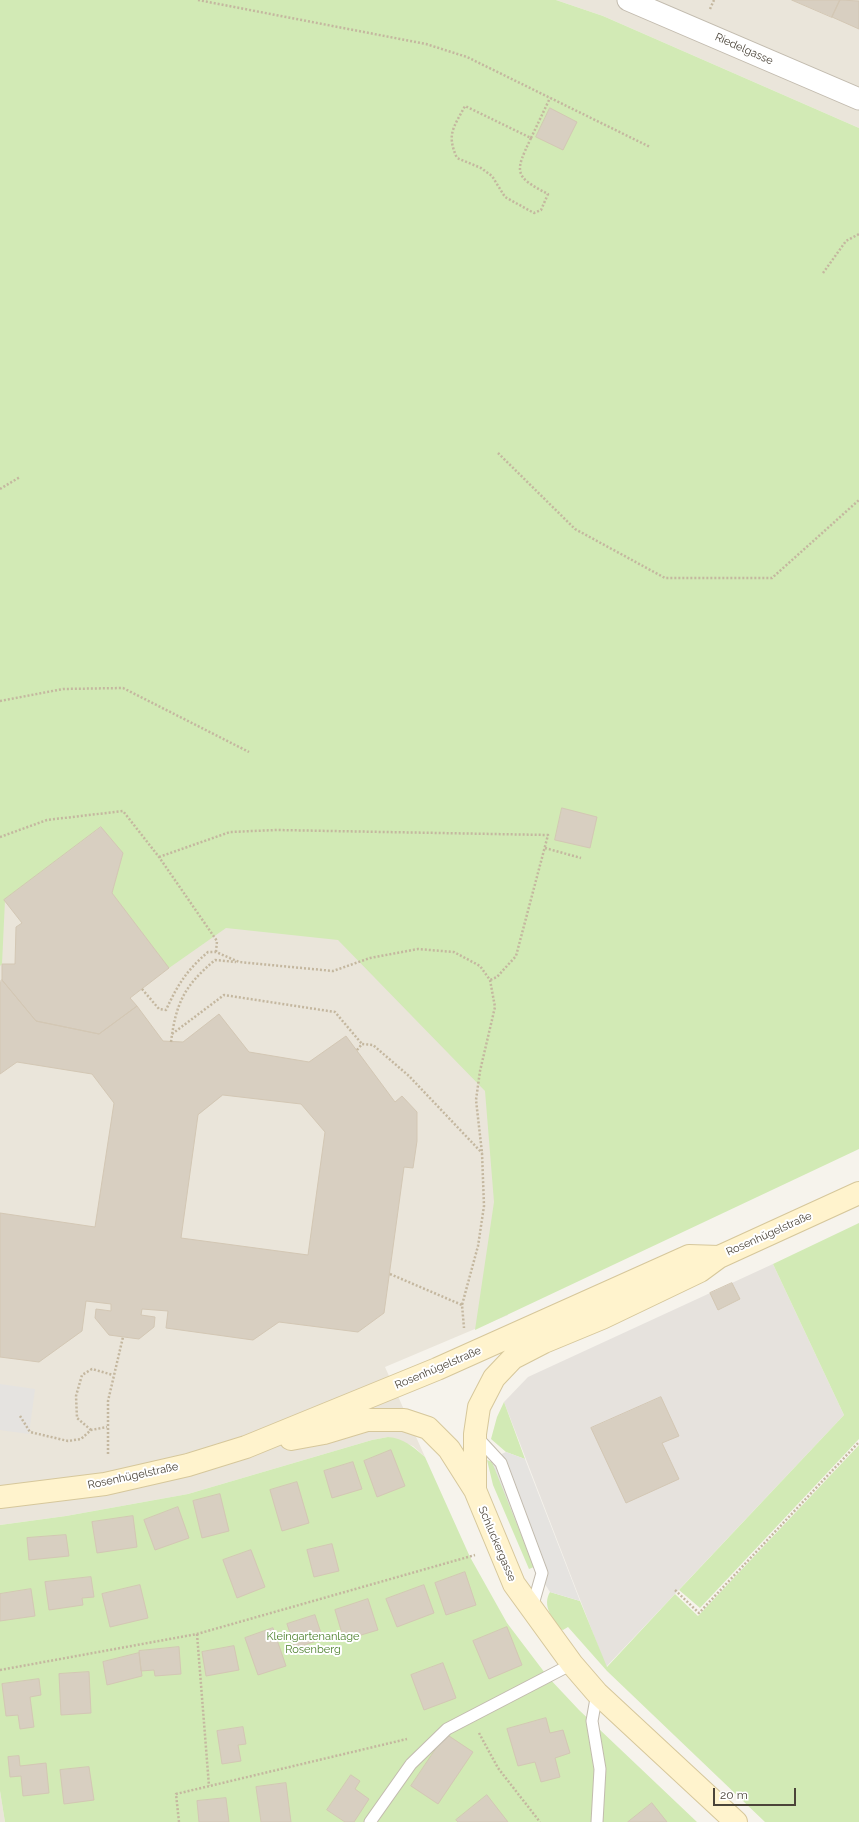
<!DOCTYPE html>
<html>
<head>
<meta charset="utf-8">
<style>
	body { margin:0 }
	#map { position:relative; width:859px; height:1822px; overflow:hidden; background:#f6f3ec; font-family:Raleway,sans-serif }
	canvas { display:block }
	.scale { position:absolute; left:713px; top:1788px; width:83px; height:18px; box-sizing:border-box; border:2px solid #4b4439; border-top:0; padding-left:5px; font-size:12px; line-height:14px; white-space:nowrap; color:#4b4439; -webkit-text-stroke:3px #fff; paint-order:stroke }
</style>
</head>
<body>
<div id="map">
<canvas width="859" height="1822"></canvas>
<div class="scale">20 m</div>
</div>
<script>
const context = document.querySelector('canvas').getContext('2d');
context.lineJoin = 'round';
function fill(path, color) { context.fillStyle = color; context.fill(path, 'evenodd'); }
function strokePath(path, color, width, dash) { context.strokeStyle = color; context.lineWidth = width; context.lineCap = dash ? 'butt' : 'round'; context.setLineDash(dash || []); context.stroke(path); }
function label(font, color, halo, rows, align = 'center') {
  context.font = font + ' Raleway,sans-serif'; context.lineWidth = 4; context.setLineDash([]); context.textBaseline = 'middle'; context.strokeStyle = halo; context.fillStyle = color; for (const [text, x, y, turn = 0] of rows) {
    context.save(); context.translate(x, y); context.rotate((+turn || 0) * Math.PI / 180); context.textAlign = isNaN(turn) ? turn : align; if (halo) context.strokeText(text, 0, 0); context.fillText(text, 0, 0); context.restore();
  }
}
const residential = new Path2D(`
	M556,0H859V128L603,16Z
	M568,774L508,1315L385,1367L425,1457L413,1446L388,1437L372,1440L188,1494L66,1516L0,1525V830Z
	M0,1791L5,1822H0Z`);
const industrial = new Path2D(`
	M773,1264L844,1415L606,1667L504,1402L528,1377Z`);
const green = new Path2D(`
	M0,0H556L603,16L859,128V1149L475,1330L494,1202L485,1091L338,940L226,928L169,968L112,893L123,853L101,827L5,900L2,964L0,966Z
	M859,1223V1439L700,1608L679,1590L844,1415L773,1264Z
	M504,1402L525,1459L506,1452L491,1439L497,1417Z
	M388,1437C404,1438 413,1447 425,1457L470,1557L507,1623L548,1677L579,1710L697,1822H5L0,1791V1525L66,1516L188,1494L372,1440Z
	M859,1445V1822H765L607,1671L568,1627L563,1630L560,1629C552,1617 542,1606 550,1592L580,1601L607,1667L675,1594L698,1616Z
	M487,1460L492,1462L497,1472L530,1555L534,1567L529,1569L493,1485Z`);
const parking = new Path2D(`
	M0,1384L35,1389L29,1434L0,1430Z
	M506,1452L525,1459L580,1601L550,1592L534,1567L492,1462L495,1457Z`);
const building = new Path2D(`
	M792,0H840L832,17Z
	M840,0L859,1V29L832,17Z
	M550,108L577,122L563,150L536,137Z
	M562,808L597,817L590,848L555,840Z
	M101,827L123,853L112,893L169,968L130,998L137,1006L99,1034L36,1021L2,980V964H15L16,927L22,923L4,900Z
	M2,980L36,1021L99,1034L137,1006L163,1041L183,1042L219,1014L249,1052L309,1062L346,1036L395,1102L402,1096L417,1112V1141L413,1168L404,1167L384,1313L358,1332L279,1322L253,1340L166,1328L168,1311L142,1309L141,1315L155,1317L154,1327L139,1339L109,1335L95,1318L96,1309L111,1311V1304L86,1301L82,1331L39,1362L0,1357V1213L95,1227L114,1103L92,1074L17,1062L0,1074V982ZM223,1095L301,1104L325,1132L308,1255L181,1238L198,1115Z
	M732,1283L740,1299L718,1310L710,1293Z
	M661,1397L679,1436L662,1443L679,1479L626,1503L591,1428Z
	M391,1450L405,1486L377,1497L364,1461Z
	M353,1462L362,1489L332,1498L324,1471Z
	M297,1482L309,1523L282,1531L270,1490Z
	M220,1494L229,1531L202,1538L193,1501Z
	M178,1507L189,1538L155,1550L144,1520Z
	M133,1516L137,1547L97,1553L92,1522Z
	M66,1535L69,1556L29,1560L27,1538Z
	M332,1544L339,1571L314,1577L307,1550Z
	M251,1550L265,1587L237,1598L223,1560Z
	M465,1572L476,1605L446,1615L435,1583Z
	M91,1577L94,1597L82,1598L83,1605L49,1610L45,1582Z
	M140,1585L148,1618L110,1627L102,1594Z
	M424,1585L434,1613L397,1627L386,1599Z
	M31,1589L35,1616L0,1621V1594Z
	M368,1599L378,1630L344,1640L335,1610Z
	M315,1615L323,1639L295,1648L287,1624Z
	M507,1627L522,1665L489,1679L473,1641Z
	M273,1628L286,1666L258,1675L245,1638Z
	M234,1646L239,1670L206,1676L202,1652Z
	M179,1647L181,1674L155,1676L154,1670L141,1671L139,1651Z
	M139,1653L142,1676L107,1685L103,1662Z
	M443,1663L456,1698L424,1710L411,1675Z
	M89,1672L91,1713L61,1715L59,1674Z
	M39,1679L41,1695L30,1697L34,1727L20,1729L18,1715L6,1716L2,1684Z
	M546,1718L550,1733L563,1730L570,1753L555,1758L560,1777L541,1782L535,1762L518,1766L507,1729Z
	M243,1727L246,1744L238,1745L241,1761L222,1764L217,1731Z
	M446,1734L473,1752L438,1804L411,1786Z
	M19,1756L20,1766L46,1763L49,1793L23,1796L21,1776L10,1777L8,1757Z
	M89,1767L94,1800L64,1804L60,1770Z
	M351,1775L360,1781L355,1789L369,1799L354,1822H345L327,1810Z
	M286,1783L291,1822H261L256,1787Z
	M487,1795L508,1822H458L456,1820Z
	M226,1798L229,1822H199L197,1801Z
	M652,1803L667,1822H628Z`);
const path = new Path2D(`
	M198,0L426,44L467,57L650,147
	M710,9L714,0
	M531,138C515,172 513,176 548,194L541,210L534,213L505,197L492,176L481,168L457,158C446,134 454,127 465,106L531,138L550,98
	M823,273L846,241L859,234
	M498,453L575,529L665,578H772L859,500
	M0,489L20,477
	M0,701L63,689L123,688L249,752
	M0,837L47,820L123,811L159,857L217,941L216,952
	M545,848L581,858
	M159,857L230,832L277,830L548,835L516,956L497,977L490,980
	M142,989L159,1009L166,1010C178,984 187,970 208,952H216L239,962L333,971L370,958L418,949L454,952L480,966L490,980L495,1007L480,1071L476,1100L482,1153L484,1206L478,1246L462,1305L464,1328
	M172,1034L224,995L335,1012L362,1044
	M171,1042C176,1003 184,986 215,960L236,962
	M357,1050L362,1044L373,1045L409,1076L482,1153
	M390,1274L462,1305
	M20,1416L30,1432L68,1441L81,1439L91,1430L107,1427
	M91,1430L77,1418L76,1396L82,1375L92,1369L113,1375
	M108,1454V1401L123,1337
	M675,1590L699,1613L859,1442
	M197,1634L209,1786
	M0,1670L197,1634L475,1555
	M479,1733L498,1768L540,1822
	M179,1822L176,1794L407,1739`);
const lane = new Path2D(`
	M476,1436L501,1463L542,1573L532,1608
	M370,1822L411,1764L447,1729L572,1664
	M597,1822L600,1769L592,1721L597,1693`);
const street = new Path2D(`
	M628,0L859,99`);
const secondary = new Path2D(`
	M291,1439L324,1433L367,1420H404L428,1428L449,1449L475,1490L514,1584L572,1664L597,1693L736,1822
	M475,1490V1434L479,1407L494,1378L513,1358L544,1342L602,1318L700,1271L719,1257
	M0,1497L105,1484L188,1465L246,1447L437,1369L689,1256L719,1257L859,1193`);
const streetNames = [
	["Riedelgasse",744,49,24],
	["Rosenhügelstraße",769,1234,-24],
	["Rosenhügelstraße",438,1368,-23],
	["Rosenhügelstraße",133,1476,-12],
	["Schluckergasse",497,1544,67]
];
const parkNames = [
	["Kleingartenanlage",313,1637],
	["Rosenberg",313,1650]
];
fill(residential, '#eae5da');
fill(industrial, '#e6e2dd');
fill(green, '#d2eab5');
fill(parking, '#e5e3e0');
fill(building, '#d8cfc1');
strokePath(building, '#d3c7b4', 1);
strokePath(lane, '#c2bbae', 13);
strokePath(street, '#c2bbae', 23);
strokePath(secondary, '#d6c79b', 24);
strokePath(path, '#c4b79f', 2.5, [2, 2]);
strokePath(lane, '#fff', 11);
strokePath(street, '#fff', 21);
strokePath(secondary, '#fff3cd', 22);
label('11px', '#4b4439', '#fff', streetNames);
label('11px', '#4a7f2a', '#fff', parkNames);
</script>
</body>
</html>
